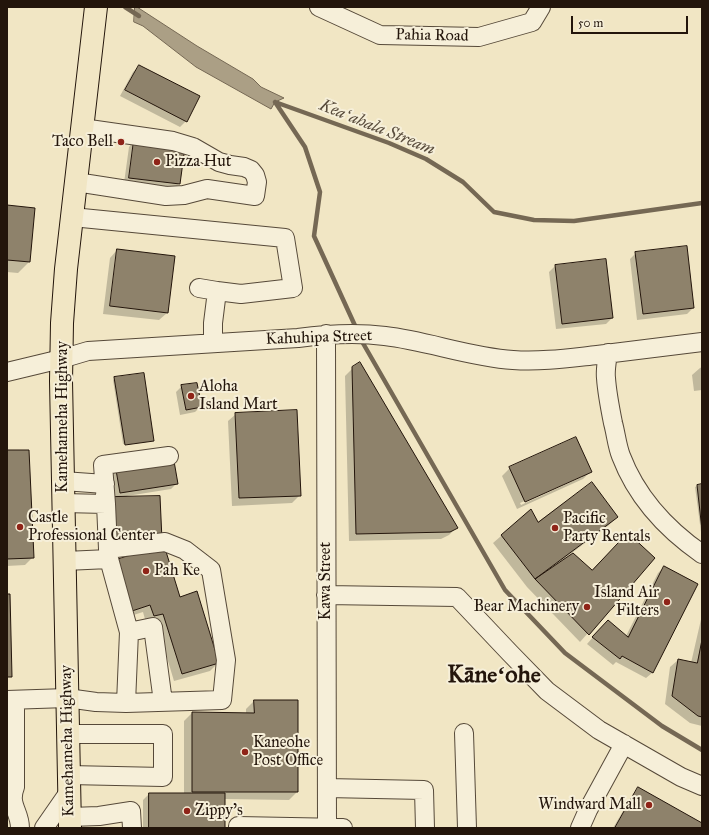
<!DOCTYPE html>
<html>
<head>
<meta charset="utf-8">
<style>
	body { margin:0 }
	#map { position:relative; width:709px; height:835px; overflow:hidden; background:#f1e6c4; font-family:"IM FELL Great Primer",serif }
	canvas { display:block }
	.frame { position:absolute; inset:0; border:8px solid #23150b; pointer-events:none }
	.scale { position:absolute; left:571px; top:16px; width:117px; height:18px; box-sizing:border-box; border:2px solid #23150b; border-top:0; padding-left:5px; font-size:12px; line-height:14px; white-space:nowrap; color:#23150b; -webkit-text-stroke:3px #f6efd9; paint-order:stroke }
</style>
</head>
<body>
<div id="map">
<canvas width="709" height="835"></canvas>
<div class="frame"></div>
<div class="scale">50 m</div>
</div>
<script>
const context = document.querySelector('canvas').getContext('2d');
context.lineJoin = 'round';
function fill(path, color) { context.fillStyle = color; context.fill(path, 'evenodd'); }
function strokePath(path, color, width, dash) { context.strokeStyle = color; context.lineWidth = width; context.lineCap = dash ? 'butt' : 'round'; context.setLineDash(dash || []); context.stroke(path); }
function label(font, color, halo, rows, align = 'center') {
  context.font = font + ' "IM FELL Great Primer",serif'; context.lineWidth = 4; context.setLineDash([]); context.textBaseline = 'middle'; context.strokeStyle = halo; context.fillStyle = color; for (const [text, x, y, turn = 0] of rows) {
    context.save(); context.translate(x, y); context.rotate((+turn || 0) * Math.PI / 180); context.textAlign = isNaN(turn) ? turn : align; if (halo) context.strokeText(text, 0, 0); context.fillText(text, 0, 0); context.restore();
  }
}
const water = new Path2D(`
	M135,7H137L197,46L253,79L261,87L284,98L275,102L271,109L196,67L143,26L134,22Z`);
const shadow = new Path2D(`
	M139,66L186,121L180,127L120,96L133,72Z
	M134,141L183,148L179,184L173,190L124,183L129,147Z
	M7,206L29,262L18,273L7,272Z
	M117,250L167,313L159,320L103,314L110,258Z
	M636,253L693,308L687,314L637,320L630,259Z
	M555,266L612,318L606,324L556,329L549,272Z
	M702,367V390L694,391L692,375L700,368Z
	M353,368L457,527L449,535L441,539L349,541L345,376Z
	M115,378L153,440L123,444L113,380Z
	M182,386L201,406L195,412L180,415L176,392Z
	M236,414L300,495L292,503L232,506L228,421Z
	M7,451L33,557L25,565L7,566Z
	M510,468L590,472L583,479L517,509L502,476ZM582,475V477L521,505L520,503Z
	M116,471L177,483L171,489L127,496L106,547L111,477Z
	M702,485V532H701L695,487L697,486Z
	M531,510L538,524L617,517L609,525L565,558L592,571L654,558L580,642L527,587L493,543Z
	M664,567L652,673L646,678L616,662L613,665L587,644L602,627L626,636L658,573Z
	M109,568L179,598L218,663L210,671L174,681L156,621L146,623L143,612L124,618Z
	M702,615V726L690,723L665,704L670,667L678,660L691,663Z
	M254,701L297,792L289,800L224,799V828H143V800L149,794H184V721L192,713L246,714V709Z
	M638,788L702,824V828H613L633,794Z`);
const stream = new Path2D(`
	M125,7L139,16
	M275,102L305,147L320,192L314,236L357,330
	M275,102L389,143L426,159L463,182L494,212L534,220L574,221L702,203
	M360,338L505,590L565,653L662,726L702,750`);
const building = new Path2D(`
	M139,65L200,96L187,122L125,90Z
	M134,140L185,147L180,184L129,178Z
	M7,205L35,208L30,262L7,260Z
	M687,246L694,308L643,314L635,252Z
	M117,249L175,256L168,313L110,306Z
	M606,259L613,318L562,324L555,265Z
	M360,362L458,528L450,532L356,534L352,367Z
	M144,373L154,441L125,445L114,377Z
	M197,383L202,407L186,410L181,385Z
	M297,410L301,496L239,498L235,413Z
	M576,437L592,472L525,502L509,467Z
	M7,450H29L34,558L7,559Z
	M174,461L178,484L120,493L116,470Z
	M592,482L618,517L535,579L501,535L531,509L538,522Z
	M702,484V530L697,485Z
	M160,496L162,540L112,541L114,497Z
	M628,533L655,558L589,635L535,579L573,553L592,570Z
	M164,545L180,597L197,591L219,663L182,674L163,614L154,616L150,605L132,611L116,560Z
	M664,566L698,584L653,673L622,656L620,659L592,637L608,620L628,637Z
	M7,594H10L12,677H7Z
	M702,640V717L698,716L672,696L678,659L697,663Z
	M254,700H298V792H192V712L254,713Z
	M638,787L702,823V828H615Z
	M149,793H225V828H149Z`);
const minor = new Path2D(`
	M319,7L380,35L479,37L532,22L541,7
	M76,182L166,196L184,195L207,189L255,196L257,182L255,175L251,170L244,167L230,165L219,162L193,147L173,141L82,128
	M72,217L285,238L293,288L241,294L217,291L213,323V343
	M199,288L217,291
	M326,334L327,828
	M608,353C607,361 605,370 606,378C607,393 610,408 613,423C616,434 617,446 621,456C637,498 666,529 702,554
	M7,372L61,359L88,351L298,338C327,334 355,332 385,336C428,341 469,357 513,360C541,362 569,358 597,355C632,351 667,346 702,342
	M63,481L105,484
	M63,503L106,504L108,549
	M106,504L103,465L169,456
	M109,559L108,549L165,542L185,550L211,570L226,660L222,700L126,703
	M326,595L457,597L509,652L547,691L599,730L681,777L702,786
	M129,632L153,627L163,702
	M7,700L67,698L96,702L126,703L129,632L109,559L65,561
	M464,733L467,828
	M68,734H163V777L69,775
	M7,787H15V700
	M15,787C8,805 20,811 20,828
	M327,788L424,790L425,828
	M70,817L99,816L131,811L132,828
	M44,828L69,792
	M238,828V826L343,828
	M580,828L588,810L624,744`);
const major = new Path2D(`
	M70,828L63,481L61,381L62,323L66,269L96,7`);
const markers = [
	[121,142,4,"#8f2418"],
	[157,162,4,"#8f2418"],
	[191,396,4,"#8f2418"],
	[20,527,4,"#8f2418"],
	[555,528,4,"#8f2418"],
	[146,571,4,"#8f2418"],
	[667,602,4,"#8f2418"],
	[587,607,4,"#8f2418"],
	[245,752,4,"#8f2418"],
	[649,805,4,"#8f2418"],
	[187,811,4,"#8f2418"]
];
const streetNames = [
	["Pahia Road",432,36,1],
	["Kahuhipa Street",319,338,-2],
	["Kamehameha Highway",63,417,-90],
	["Kawa Street",326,581,-90],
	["Kamehameha Highway",68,741,-91]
];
const poiNames = [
	["Taco Bell",113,142,"right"],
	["Pizza Hut",165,162],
	["Aloha",199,387],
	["Island Mart",199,405],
	["Castle",28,518],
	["Professional Center",28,536],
	["Pacific",563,519],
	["Party Rentals",563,537],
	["Pah Ke",154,571],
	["Island Air",659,593,"right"],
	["Filters",659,611,"right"],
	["Bear Machinery",579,607,"right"],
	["Kaneohe",253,743],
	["Post Office",253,761],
	["Windward Mall",641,805,"right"],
	["Zippy's",195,811]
];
const waterNames = [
	["Keaʻahala Stream",377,128,22]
];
const townNames = [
	["Kāneʻohe",494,676]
];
fill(water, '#ab9f85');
strokePath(water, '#756854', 1);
fill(shadow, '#0003');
strokePath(stream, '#756854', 4.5);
fill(building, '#8e826b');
strokePath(building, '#23150b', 1);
strokePath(minor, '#564939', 20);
strokePath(major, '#23150b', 24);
strokePath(minor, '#f6efd9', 18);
strokePath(major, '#f1e6c4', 22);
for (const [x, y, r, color] of markers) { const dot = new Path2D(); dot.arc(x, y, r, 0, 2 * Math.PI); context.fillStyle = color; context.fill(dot); strokePath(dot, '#f6efd9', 1.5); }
label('16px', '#23150b', '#f6efd9', streetNames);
label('16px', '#23150b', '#f6efd9', poiNames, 'left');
label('italic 17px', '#594c3c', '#f6efd9', waterNames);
label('bold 24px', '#23150b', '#f6efd9', townNames);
</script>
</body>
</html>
